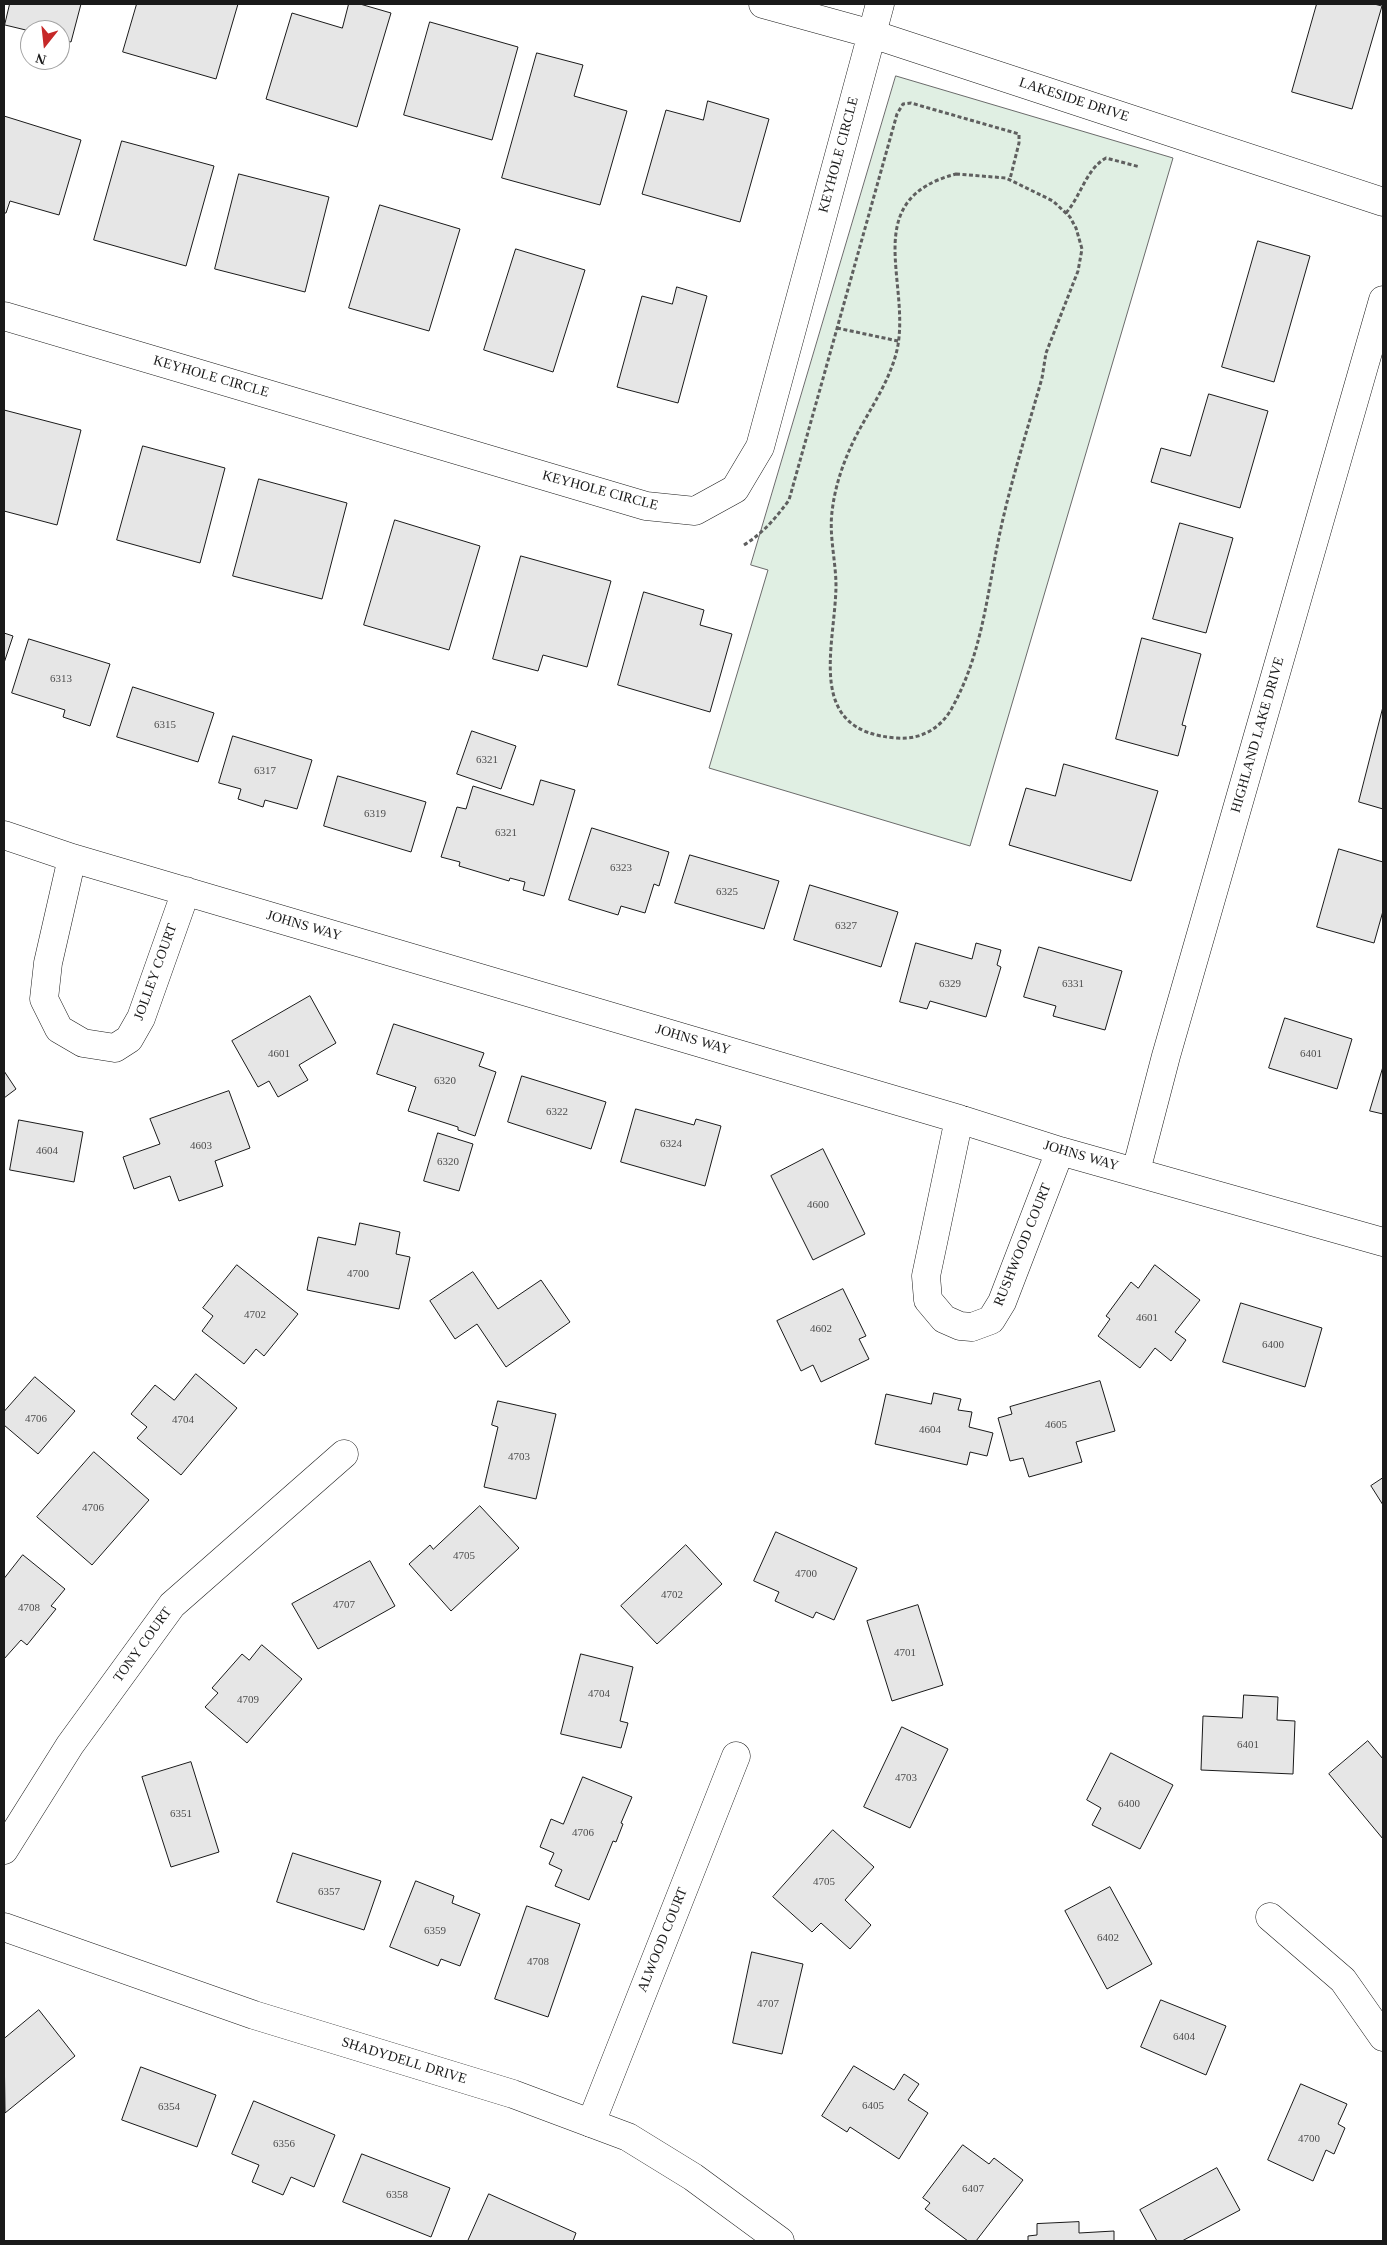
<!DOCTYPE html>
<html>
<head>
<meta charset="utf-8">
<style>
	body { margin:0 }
	#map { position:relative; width:1387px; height:2245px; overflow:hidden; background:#fff; font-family:Georgia,serif }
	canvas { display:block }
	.frame { position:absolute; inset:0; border:5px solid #1a1a1a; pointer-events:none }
	.north { position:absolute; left:20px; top:20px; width:50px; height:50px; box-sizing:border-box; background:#fff; border:1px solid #a3a3a3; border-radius:50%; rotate:196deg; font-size:14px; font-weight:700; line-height:20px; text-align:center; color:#1a1a1a }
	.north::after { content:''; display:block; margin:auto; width:18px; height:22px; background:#c62828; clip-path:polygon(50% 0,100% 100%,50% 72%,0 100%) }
</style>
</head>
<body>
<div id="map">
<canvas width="1387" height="2245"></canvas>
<div class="frame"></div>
<div class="north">N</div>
</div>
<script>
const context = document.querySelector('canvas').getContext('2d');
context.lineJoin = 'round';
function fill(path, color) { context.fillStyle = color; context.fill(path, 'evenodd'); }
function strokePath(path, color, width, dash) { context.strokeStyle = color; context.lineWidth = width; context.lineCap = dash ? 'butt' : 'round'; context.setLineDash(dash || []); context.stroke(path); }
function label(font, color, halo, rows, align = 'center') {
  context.font = font + ' Georgia,serif'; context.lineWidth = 4; context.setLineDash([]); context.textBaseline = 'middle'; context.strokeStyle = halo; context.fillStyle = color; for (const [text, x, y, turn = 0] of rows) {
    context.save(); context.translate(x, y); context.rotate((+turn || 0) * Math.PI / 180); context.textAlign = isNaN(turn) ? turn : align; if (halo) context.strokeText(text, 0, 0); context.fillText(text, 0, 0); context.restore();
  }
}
const green = new Path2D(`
	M896,76L1173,158L970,846L709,768L768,570L751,565Z`);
const building = new Path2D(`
	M10,4H81L71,42L60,39V30L30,31L5,25Z
	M137,4H238L216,79L123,52Z
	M349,4H360L391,13L357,127L266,99L292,13L342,28Z
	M1317,4H1374L1382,6L1352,109L1292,92Z
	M430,22L518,47L492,140L404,115Z
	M537,53L583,65L574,96L627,111L600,205L502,178Z
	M708,101L769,119L740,222L642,194L666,110L703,120Z
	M4,116L81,140L59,215L10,201L6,213H4Z
	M122,141L214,166L186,266L94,240Z
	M239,174L329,197L305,292L215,269Z
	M380,205L460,229L429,331L349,308Z
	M1258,241L1310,256L1274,382L1222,367Z
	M516,249L585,270L553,372L484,350Z
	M677,287L707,296L678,403L617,387L642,296L672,304Z
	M1209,394L1268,411L1240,508L1151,482L1161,448L1190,456Z
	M4,410L81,430L57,525L4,511Z
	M143,446L225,468L200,563L117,540Z
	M259,479L347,503L322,599L233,576Z
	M395,520L480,546L449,650L364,625Z
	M1180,523L1233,538L1206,633L1153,619Z
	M521,556L611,581L587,667L543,655L538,671L493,659Z
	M644,592L704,610L700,625L732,634L710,712L618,685Z
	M4,633L13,636L4,663Z
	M1142,638L1201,654L1182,725L1186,726L1178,756L1116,739Z
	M29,639L110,664L90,726L63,717L65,710L12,693Z
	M133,687L214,713L198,762L117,737Z
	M1383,707V809L1359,802Z
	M472,731L516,746L501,789L457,774Z
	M233,736L312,760L297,809L265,800L263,807L238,799L241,789L219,783Z
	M1064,764L1158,791L1131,881L1009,845L1026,788L1055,796Z
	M338,776L426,802L411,852L324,826Z
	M541,780L575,790L544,896L523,890L525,882L510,878L509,881L459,866L460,862L441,857L457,807L466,809L473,786L533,805Z
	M592,828L669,852L659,886L654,884L645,913L621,906L618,915L569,900Z
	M1339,849L1383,862V911L1374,943L1317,927Z
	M690,855L779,881L764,929L675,903Z
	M810,885L898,912L881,967L794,940Z
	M916,943L972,959L976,943L1001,950L997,965L1001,967L986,1017L930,1001L927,1009L900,1002Z
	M1039,947L1122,971L1105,1030L1053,1016L1056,1006L1024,997Z
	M310,996L336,1043L299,1065L308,1080L278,1097L269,1081L258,1087L232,1041Z
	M1285,1018L1352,1039L1337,1089L1269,1068Z
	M394,1024L484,1053L479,1066L496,1072L475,1136L458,1130V1127L408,1111L416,1087L377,1074Z
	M1383,1067V1114L1370,1111Z
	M4,1071L16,1089L4,1098Z
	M522,1076L606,1102L591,1149L508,1122Z
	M229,1091L250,1148L215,1161L223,1186L179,1201L170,1176L134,1189L123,1157L160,1144L150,1119Z
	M636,1109L694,1125L696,1119L721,1126L705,1186L621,1162Z
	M19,1120L83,1132L74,1182L10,1170Z
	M438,1133L473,1144L459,1191L424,1181Z
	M823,1149L865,1234L813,1260L771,1176Z
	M360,1223L400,1232L396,1254L410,1257L399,1309L307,1290L318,1237L355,1245Z
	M237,1265L298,1314L264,1356L256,1349L244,1364L202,1331L213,1316L203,1308Z
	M1155,1265L1200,1300L1175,1332L1186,1340L1171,1361L1155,1348L1140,1368L1098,1336L1110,1319L1106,1316L1131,1282L1138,1288Z
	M473,1272L498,1309L541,1280L570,1322L506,1367L477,1324L455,1339L430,1301Z
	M843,1289L866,1336L859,1339L869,1359L821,1382L813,1365L801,1371L777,1321Z
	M1241,1303L1322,1328L1305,1387L1223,1362Z
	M196,1374L237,1408L181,1475L137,1438L147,1427L131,1414L155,1385L174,1400Z
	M35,1377L75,1411L38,1454L4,1425V1412Z
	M1100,1381L1115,1431L1076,1442L1082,1462L1029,1477L1023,1458L1010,1461L998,1418L1012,1414L1010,1407Z
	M934,1393L961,1399L958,1410L972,1412L969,1427L993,1433L987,1456L970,1452L967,1465L875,1444L886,1394L931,1404Z
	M498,1401L556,1414L536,1499L484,1487L498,1427L492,1425Z
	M94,1452L149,1500L92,1565L37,1517Z
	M1383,1478V1505L1371,1486Z
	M480,1506L519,1548L451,1611L409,1564L430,1545L433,1549Z
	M776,1532L857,1568L834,1620L816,1612L813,1618L775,1601L779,1592L754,1581Z
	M686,1545L722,1584L657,1644L621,1606Z
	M23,1555L65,1589L51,1606L56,1609L27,1645L21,1640L4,1659V1579Z
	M370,1561L395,1606L318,1649L292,1604Z
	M918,1605L943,1685L892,1701L867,1621Z
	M262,1645L302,1679L247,1743L205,1707L218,1693L212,1688L242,1654L249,1660Z
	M581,1654L633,1667L620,1721L628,1723L621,1748L561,1734Z
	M1244,1695L1278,1697L1277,1720L1295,1721L1293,1774L1201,1770L1203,1716L1242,1718Z
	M902,1727L948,1749L910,1828L864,1807Z
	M1368,1741L1383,1759V1839L1329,1774Z
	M1111,1753L1173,1785L1140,1849L1092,1825L1101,1808L1087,1800Z
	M191,1762L219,1852L171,1867L142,1777Z
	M583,1777L632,1797L621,1823L623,1824L616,1842L613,1841L589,1900L555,1886L562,1870L549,1864L554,1853L540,1847L551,1819L563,1824Z
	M833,1830L874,1867L845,1900L871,1925L850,1949L821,1923L812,1932L773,1897Z
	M293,1853L381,1881L364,1930L277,1902Z
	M416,1881L454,1896L452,1903L480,1914L460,1966L441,1959L438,1966L390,1947Z
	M1110,1887L1152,1964L1107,1989L1065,1911Z
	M527,1906L580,1924L548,2017L495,1999Z
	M752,1952L803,1964L782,2054L733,2043Z
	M1161,2000L1226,2026L1206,2075L1141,2047Z
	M39,2010L75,2056L5,2113L4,2039Z
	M854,2066L894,2090L904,2074L919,2084L908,2100L928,2113L899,2159L850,2127L847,2132L822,2116Z
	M141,2067L216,2095L197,2147L122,2120Z
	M1301,2084L1347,2104L1338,2124L1345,2128L1334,2154L1326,2150L1313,2181L1268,2160Z
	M254,2101L335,2135L314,2187L291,2177L283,2195L252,2182L259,2165L232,2154Z
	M963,2145L989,2164L994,2158L1023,2180L976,2241H968L925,2209L930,2203L923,2198Z
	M362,2154L450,2188L431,2237L343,2202Z
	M1217,2168L1240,2210L1182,2241H1157L1140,2210Z
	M489,2194L576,2233L573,2241H468Z
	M1079,2222V2233L1114,2231V2241H1028V2236L1037,2235V2224Z`);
const path = new Path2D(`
	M956,174L1006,178L1053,201L1070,217L1076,228L1082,249L1078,271L1046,353L1042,378C1027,431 1010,484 999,537C987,595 982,653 953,706C942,728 921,740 897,738C804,732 835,648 836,586C836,562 829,536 832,512C835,485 844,460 856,436C871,407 892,378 898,345C909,278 860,199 956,174Z
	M1066,213C1081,196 1086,169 1106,158L1140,167
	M837,328L898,341
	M744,545C763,533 776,518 789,500L897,114L903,104L911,103L1019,134V143L1010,179`);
const street = new Path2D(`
	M763,4L872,34L1383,202
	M4,316L646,506L695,511L735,489L760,447L880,4
	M4,835L72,858L959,1119L1060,1151L1383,1242
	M72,858L48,963L44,999L59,1029L83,1043L115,1048L129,1039L141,1018L186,891
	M959,1119L926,1276L928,1300L944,1319L960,1326L972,1327L991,1320L1002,1302L1060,1151
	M1136,1171L1166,1056L1383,300
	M4,1850L70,1745L172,1605L344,1454
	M1270,1917L1343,1980L1383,2037
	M591,2123L736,1756`);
const secondary = new Path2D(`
	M4,1927L254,2015L513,2094L628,2137L693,2177L780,2241`);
const numberNames = [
	["6313",61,679],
	["6315",165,725],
	["6321",487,760],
	["6317",265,771],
	["6319",375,814],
	["6321",506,833],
	["6323",621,868],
	["6325",727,892],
	["6327",846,926],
	["6329",950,984],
	["6331",1073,984],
	["4601",279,1054],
	["6401",1311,1054],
	["6320",445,1081],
	["6322",557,1112],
	["6324",671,1144],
	["4603",201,1146],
	["4604",47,1151],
	["6320",448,1162],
	["4600",818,1205],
	["4700",358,1274],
	["4702",255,1315],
	["4601",1147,1318],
	["4602",821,1329],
	["6400",1273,1345],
	["4706",36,1419],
	["4704",183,1420],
	["4605",1056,1425],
	["4604",930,1430],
	["4703",519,1457],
	["4706",93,1508],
	["4705",464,1556],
	["4700",806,1574],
	["4702",672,1595],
	["4707",344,1605],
	["4708",29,1608],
	["4701",905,1653],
	["4704",599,1694],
	["4709",248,1700],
	["6401",1248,1745],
	["4703",906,1778],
	["6400",1129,1804],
	["6351",181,1814],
	["4706",583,1833],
	["4705",824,1882],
	["6357",329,1892],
	["6359",435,1931],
	["6402",1108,1938],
	["4708",538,1962],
	["4707",768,2004],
	["6404",1184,2037],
	["6405",873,2106],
	["6354",169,2107],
	["4700",1309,2139],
	["6356",284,2144],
	["6407",973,2189],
	["6358",397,2195]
];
const streetNames = [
	["LAKESIDE DRIVE",1074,100,18],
	["KEYHOLE CIRCLE",839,155,-75],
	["KEYHOLE CIRCLE",211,377,16],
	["KEYHOLE CIRCLE",600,491,15],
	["HIGHLAND LAKE DRIVE",1258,735,-74],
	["JOHNS WAY",304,926,16],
	["JOLLEY COURT",156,972,-70],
	["JOHNS WAY",693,1040,16],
	["JOHNS WAY",1081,1156,16],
	["RUSHWOOD COURT",1023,1245,-68],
	["TONY COURT",143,1645,-54],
	["ALWOOD COURT",663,1940,-68],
	["SHADYDELL DRIVE",404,2061,17]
];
fill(green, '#e0efe3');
strokePath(green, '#6a6a6a', 1);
fill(building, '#e6e6e6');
strokePath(building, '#1a1a1a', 1);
strokePath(street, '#1a1a1a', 29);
strokePath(secondary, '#1a1a1a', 29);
strokePath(path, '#5f5f5f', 3, [4, 2.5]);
strokePath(street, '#fff', 28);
strokePath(secondary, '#fff', 28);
label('11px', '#4d4d4d', null, numberNames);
label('14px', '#1a1a1a', '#fff', streetNames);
</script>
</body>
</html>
